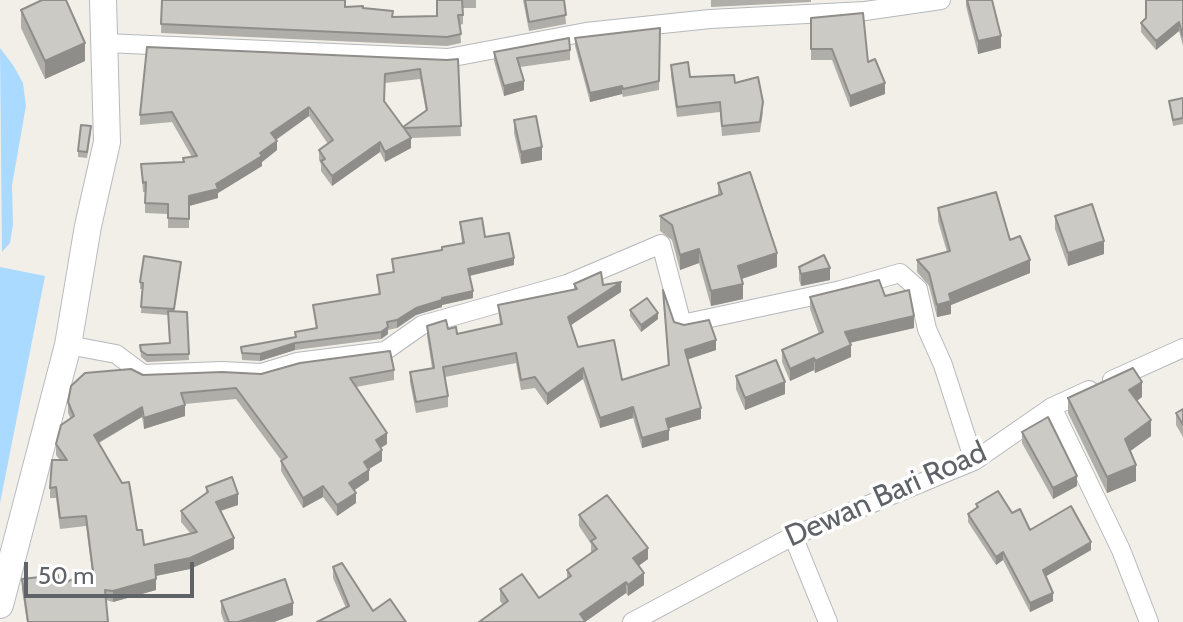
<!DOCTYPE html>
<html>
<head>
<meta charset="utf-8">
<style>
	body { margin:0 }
	#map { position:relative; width:1183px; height:622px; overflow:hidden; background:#f1efe8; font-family:Cabin,sans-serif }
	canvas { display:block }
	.scale { position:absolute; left:24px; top:562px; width:170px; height:36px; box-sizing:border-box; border:4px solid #5f6368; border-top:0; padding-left:10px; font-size:24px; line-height:28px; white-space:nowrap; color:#5f6368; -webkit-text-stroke:6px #fff; paint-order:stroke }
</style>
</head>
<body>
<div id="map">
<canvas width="1183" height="622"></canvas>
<div class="scale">50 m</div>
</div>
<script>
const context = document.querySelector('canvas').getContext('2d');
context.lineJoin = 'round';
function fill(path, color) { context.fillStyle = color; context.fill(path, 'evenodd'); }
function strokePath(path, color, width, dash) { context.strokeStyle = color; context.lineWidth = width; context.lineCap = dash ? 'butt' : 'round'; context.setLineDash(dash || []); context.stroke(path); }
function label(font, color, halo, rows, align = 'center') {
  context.font = font + ' Cabin,sans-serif'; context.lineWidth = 7; context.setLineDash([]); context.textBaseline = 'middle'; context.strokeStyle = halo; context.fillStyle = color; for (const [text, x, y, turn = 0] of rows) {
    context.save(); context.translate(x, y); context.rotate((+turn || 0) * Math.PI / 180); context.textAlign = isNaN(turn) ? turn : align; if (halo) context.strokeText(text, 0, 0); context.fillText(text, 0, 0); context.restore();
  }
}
const water = new Path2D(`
	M0,48L13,65L23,83L26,106L12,185L13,224L10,243L2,252Z
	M0,267L45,276L0,503Z`);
const street = new Path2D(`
	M105,43L448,58L586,32L710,19L865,11L941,0
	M68,345L116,354L143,374L222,371L261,373L297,362L385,351L422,325L567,284L661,244L682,324L841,290L900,273L918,289L927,329L943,365L974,461
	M1112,380L1183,348
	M1052,407L1121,550L1149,622
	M793,536L828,622
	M632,622L793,536L974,461L1052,407L1089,390`);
const secondary = new Path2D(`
	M0,605L68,345L88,226L107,142L103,0`);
const wall = new Path2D(`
	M162,0L363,8L393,17L437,16L436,0H476V8H463V24L460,25L461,43L447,46L161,33Z
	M523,0H564L566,24L529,31Z
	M711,0H811V2L711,7Z
	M966,0H992L1001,48L978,54L966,6Z
	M1183,0V46L1179,31L1156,50L1141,32V23Z
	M21,10L85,61L45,79L21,28Z
	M811,18L885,94L850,107L832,60H811Z
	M660,28L659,90L623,97L622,94L590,102L575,46V38Z
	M570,50V60L520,67L524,90L504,96L494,61V52Z
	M458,59L461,136L411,138V148L385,162L380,152L332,186L321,171V164L319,160V150L328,144L309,116L276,140L277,150L262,162V166L218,193V198L189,206V228H168V214L145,213V192H143L141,164L183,162L192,157L172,122L140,125V115ZM420,79L426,111L403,127L384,101L385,83Z
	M671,65L690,77L735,83L763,112L760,132L722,136L720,112L677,117L671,75Z
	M1183,98V124L1173,126L1169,101Z
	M514,120L542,160L521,164L514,133Z
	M91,132L87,158L78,157V151Z
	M718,183L777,267L742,279L743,299L711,306L699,263L680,270L672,240L660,231V216L718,196Z
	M938,208L1010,240L1030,273L951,305V314L937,317L929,286L917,272V260L947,252L938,221Z
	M1055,216L1104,254L1068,266L1055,229Z
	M460,222L514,265L470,276L473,298L442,305V307L416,315L397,328L388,330V334L381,339L295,350L260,361L242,360L241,347L295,337V332L316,328L313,305L379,295L377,275L393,272L392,259L442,250L462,243Z
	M799,267L830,280L801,286L799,280Z
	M181,268L174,311L187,312L189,360L147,362L141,357L140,345L170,343L168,315L141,313L142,289H140V282Z
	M574,284L603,285L621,292L571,325L578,347L622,380L668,365L663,290L674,322L716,350L687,360L701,419L669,428V440L642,448L633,418L600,428L583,379L547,405L535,388L521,390L516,363L445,377L448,396V407L416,413L410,382V372L432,368L427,336V326L448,329L457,334L500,324L498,305L574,290Z
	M885,296L914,328L850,342L851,357L815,373L814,370L790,381L782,362V350L819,334L810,309V297Z
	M630,310L658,319L641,332L630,316Z
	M394,370V380L356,387L387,444L380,448L382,461L369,469V480L354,490L356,503L337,516L323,497L303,508L281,471V460L236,399L185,404V416L144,429L142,417L99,443L144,545L191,534L181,522V511L206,493V487L238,505L221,511L234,549L190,569L156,576V590L113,602L106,600L108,622H27L22,590V579L59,585L92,572L86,526L60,529L56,498H50V488L60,460L56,455V444L71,419L68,413V402L143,375L261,374Z
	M736,376L785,394L745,410L736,389Z
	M1142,397L1137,401L1151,436L1130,451L1136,481L1107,493L1068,413V398Z
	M1183,409V437L1176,425V413Z
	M1022,432L1077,486L1053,499L1022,443Z
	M976,504L1012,513L1030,530L1091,550L1046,576L1053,601L1030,612L1003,560L996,565L968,522V514L976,508Z
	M579,515L648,559L638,566L644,585L628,596L626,593L585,622L503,605L500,601V589L539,598L567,579V570L591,553V544L579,526Z
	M333,567L373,611L346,608L333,578Z
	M221,601L293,615L274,622H224L221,613Z`);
const shadedWall = new Path2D(`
	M1179,22V31L1156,50V41Z
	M1001,36V48L978,54V41Z
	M85,43V61L45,79V61Z
	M524,81V90L504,96V86Z
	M885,83V94L850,107V96Z
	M622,86V94L590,102V93Z
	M309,107V116L271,143V133Z
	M411,138V148L385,162V152Z
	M277,141V150L262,162V166L218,193V198L189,206V196L216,184Z
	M380,142V152L332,186V176Z
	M542,147V160L521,164V152Z
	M1104,241V254L1068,266V253Z
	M699,249V263L680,270V255Z
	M777,253V267L738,280V266Z
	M514,258V265L468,276V269Z
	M1030,260V273L951,305V314L937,317V305L949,294Z
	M830,268V280L801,286V274Z
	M621,282V292L568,327V317Z
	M743,284V299L711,306V291Z
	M473,291V298L442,305V307L416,315L397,328V320L416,308L442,298Z
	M658,313V319L641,332V325Z
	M914,316V328L845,344V332Z
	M388,327V334L381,339V332Z
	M716,340V350L685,360V350Z
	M295,343V350L260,361V354Z
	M851,345V357L815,373V361Z
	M814,358V370L790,381V369Z
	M583,368V379L547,405V394Z
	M785,382V394L745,410V398Z
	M1142,382V397L1129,406V390Z
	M185,405V416L144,429V418Z
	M142,407V417L94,445V435Z
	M633,407V418L600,428V418Z
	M701,408V419L666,429V419Z
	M1151,420V436L1125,455V439Z
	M669,430V440L642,448V438Z
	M387,433V444L376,451V440Z
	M382,450V461L364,472V462Z
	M1136,465V481L1107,493V477Z
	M369,470V480L349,494V483Z
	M1077,476V486L1053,499V488Z
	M323,486V497L303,508V498Z
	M356,493V503L337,516V505Z
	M238,494V505L216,512V502Z
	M234,538V549L190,569L155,576V565Z
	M1091,542V550L1043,578V570Z
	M648,548V559L633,570V558Z
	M1003,552V560L996,565V557Z
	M644,573V585L628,596V585Z
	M156,579V590L113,602V591Z
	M626,582V593L585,622H580V614Z
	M1053,593V601L1030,612V603Z
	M293,603V615L274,622H238Z`);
const building = new Path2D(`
	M42,0H66L85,43L45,61L21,10Z
	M162,0H345V7L363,6V8L393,11L392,17L437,16V0H462L463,15H458L461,34L447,37L161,24Z
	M525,0H564L566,15L529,22Z
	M967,0H992L1001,36L978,41Z
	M1146,0H1183V37L1179,22L1156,41L1141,23L1146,18Z
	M863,13L868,62L875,59L885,83L850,96L832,49H811V18Z
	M660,28L659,81L623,89L622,86L590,93L575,38Z
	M569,38L570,50L517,58L524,81L504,86L494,52Z
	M147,47L447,60L458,59L461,126L404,128L411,138L385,152L380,142L332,176L321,161L325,159L319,150L333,140L309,107L271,133L277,141L260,153L262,156L216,184L218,189L189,196V219L168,218V204L145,203L146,182L143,183L141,164L184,162L183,158L197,156L172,112L140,115ZM420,69L427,110L403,127L384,101L385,74Z
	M688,62L690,77L734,75L735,83L758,77L763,102L760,122L722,126L720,102L677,107L671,65Z
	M1183,98V118L1173,120L1169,101Z
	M536,116L542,147L521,152L514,120Z
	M81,125L91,126L87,152L78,151Z
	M750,172L777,253L738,266L743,284L711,291L699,249L680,255L672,225L660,216L722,194L718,183Z
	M996,192L1010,240L1020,236L1030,260L949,294L951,301L937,305L929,273L917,260L950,251L938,208Z
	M1092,204L1104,241L1068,253L1055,216Z
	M482,218L485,237L509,233L514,258L468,269L473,291L442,298V300L416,308L397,320L387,322L388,327L381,332L295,343L260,354L242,353L241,347L296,337L295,332L317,328L313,305L380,294L377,275L394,272L392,259L442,250V247L464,243L460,222Z
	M824,255L830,268L801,274L799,267Z
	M144,256L181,262L174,309L141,307L143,283L140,282Z
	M601,272L603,285L621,282L568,317L578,347L614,340L622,380L669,365L663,290L674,322L684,325L709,320L716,340L685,350L701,408L666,419L669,430L642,438L633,407L600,418L583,368L547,394L535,377L521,380L516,353L443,367L448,396L416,402L410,372L434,368L427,326L446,320L448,329L456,327L457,334L502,324L498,305L577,289L574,284Z
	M879,280L885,296L909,290L914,316L845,332L851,345L815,361L814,358L790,369L782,350L823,332L810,297Z
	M647,298L658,313L641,325L630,310Z
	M168,311L187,312L189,354L147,355L141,351L140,345L170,343Z
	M390,351L394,370L350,378L387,433L376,440L382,450L364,462L369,470L349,483L356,493L337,505L323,486L303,498L281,461L287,457L236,388L181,393L185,405L144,418L142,407L94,435L122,483L129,482L137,530H142L144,545L197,532L181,511L208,492L206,487L232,477L238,494L216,502L234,538L190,558L155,565L156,579L113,591L105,590L108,622H28L22,579L58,575L59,585L93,571L86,516L60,518L56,487L50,488L52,460H67L56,444L61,425L74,416L68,402L71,386L85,373L131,369L143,375L222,372L261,374L300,363Z
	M776,360L785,382L745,398L736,376Z
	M1133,368L1142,382L1129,390L1151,420L1125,439L1136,465L1107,477L1068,398Z
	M1183,409V425L1176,413Z
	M1048,417L1077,476L1053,488L1022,432Z
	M998,491L1012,513L1020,509L1030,530L1071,506L1091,542L1043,570L1053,593L1030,603L1003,552L996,557L968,514L978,507L976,504Z
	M607,495L648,548L633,558L644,573L628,585L626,582L580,614L585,621L584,622H479L508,601L500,589L522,574L539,598L571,576L567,570L597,549L591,541L596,538L579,515Z
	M342,563L373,611L390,599L406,622H317L349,606L333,567Z
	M285,579L293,603L238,622H229L221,601Z`);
const streetNames = [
	["Dewan Bari Road",886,495,-24]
];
fill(water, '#aadaff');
strokePath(street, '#b5b8bc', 20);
strokePath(secondary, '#b6babf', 28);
strokePath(street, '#fff', 18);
strokePath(secondary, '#fff', 26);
fill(wall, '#afaea9');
fill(shadedWall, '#8f8d8a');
fill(building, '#cccac5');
strokePath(building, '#8f8d8a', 2);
label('30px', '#5f6368', '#fff', streetNames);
</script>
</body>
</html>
